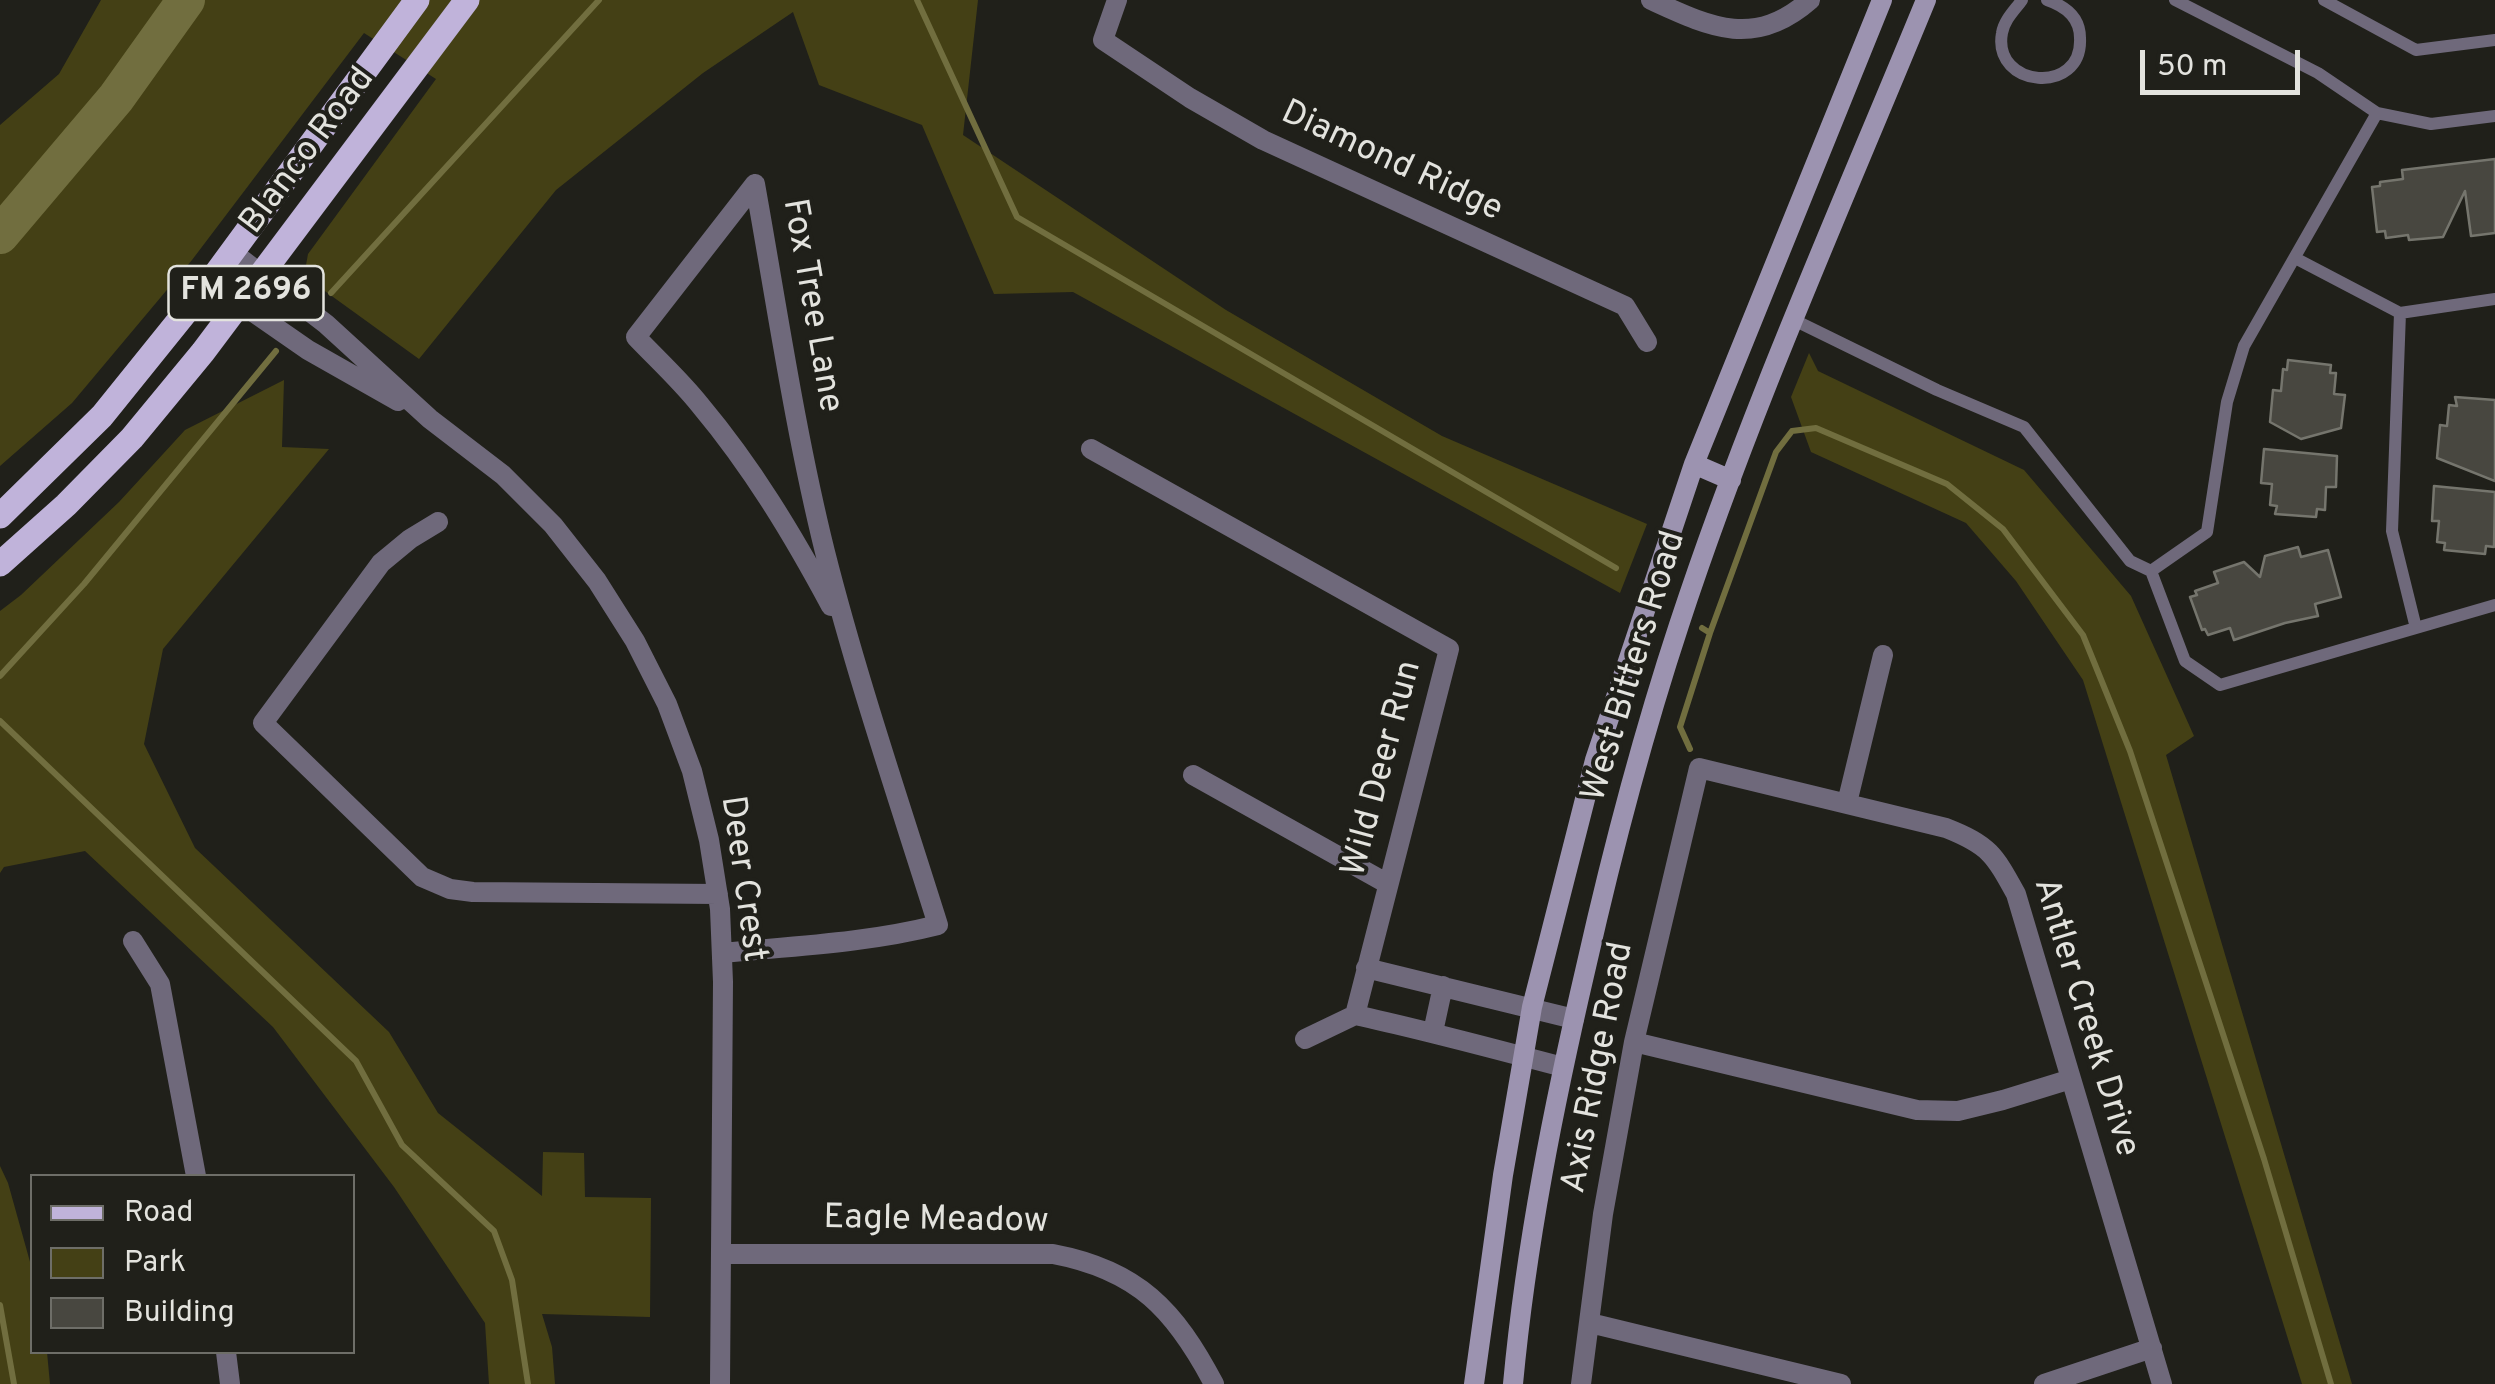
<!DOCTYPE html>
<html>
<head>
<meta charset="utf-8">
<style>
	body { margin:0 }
	#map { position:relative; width:2495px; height:1384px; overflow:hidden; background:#20201a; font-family:Overpass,sans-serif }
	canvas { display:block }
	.legend { position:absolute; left:30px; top:1174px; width:325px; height:180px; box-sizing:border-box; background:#20201a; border:2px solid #6e6e68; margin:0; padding:12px 18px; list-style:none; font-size:30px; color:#e3e3de }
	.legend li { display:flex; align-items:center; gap:20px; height:50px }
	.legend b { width:50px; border:2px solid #6e6e68 }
	.scale { position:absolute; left:2140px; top:50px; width:160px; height:45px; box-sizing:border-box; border:5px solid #e3e3de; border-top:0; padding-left:12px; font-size:30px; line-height:35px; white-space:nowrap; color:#e3e3de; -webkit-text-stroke:8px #20201a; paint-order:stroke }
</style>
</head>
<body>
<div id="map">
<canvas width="2495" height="1384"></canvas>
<ul class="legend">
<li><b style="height:12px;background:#c0b3da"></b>Road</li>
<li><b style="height:28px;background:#444015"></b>Park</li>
<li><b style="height:28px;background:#484740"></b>Building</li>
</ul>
<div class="scale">50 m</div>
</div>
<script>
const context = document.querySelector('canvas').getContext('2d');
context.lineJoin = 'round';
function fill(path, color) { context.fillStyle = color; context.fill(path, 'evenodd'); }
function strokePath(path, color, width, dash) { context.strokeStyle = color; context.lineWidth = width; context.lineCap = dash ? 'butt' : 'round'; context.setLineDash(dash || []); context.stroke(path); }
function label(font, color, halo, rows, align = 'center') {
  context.font = font + ' Overpass,sans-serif'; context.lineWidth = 8; context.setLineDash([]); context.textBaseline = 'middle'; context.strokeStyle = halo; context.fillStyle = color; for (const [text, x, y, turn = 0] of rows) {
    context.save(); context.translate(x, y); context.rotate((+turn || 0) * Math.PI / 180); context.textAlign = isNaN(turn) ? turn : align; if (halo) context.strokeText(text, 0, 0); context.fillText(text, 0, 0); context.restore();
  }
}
const green = new Path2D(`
	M101,0H978L963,135L1226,310L1442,436L1647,524L1620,593L1073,292L994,294L922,125L819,85L793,12L703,73L556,190L419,359L304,276L308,254L436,79L364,33L192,260L72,403L0,466V125L59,74Z
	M1809,353L1818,371L2024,470L2131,596L2194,736L2166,755L2352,1384H2302L2083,680L2016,581L1966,523L1811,452L1791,397Z
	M284,380L282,447L329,449L163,649L144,744L195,848L389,1032L438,1113L542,1196L543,1152L584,1153L585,1197L651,1198L650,1317L542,1314L552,1347L555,1384H489L485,1323L394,1187L273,1027L85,851L4,867L0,873V611L21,595L119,502L185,430Z
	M0,1166L8,1183L32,1269V1352H47L50,1384H0Z`);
const stream = new Path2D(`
	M917,0L1017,217L1616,568
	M331,293L599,0
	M1702,628L1710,633L1776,452L1792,431L1816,428L1947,484L2003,529L2083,635L2130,751L2264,1159L2331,1384
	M0,676L84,584L276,351
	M0,721L356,1061L402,1145L494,1231L512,1280L528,1384
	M1690,749L1680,727L1710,633
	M0,1305L14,1384`);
const river = new Path2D(`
	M0,235L116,98L186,0`);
const building = new Path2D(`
	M2495,159V233L2471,236L2465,191L2443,237L2409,240L2408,235L2386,238L2385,231L2377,232L2372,187L2380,186V182L2403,179L2402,170Z
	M2288,360L2331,365L2330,373H2336L2334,394L2345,395L2341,428L2301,439L2270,422L2273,390L2281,391L2283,369L2287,370Z
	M2455,397L2495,400V481L2437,458L2440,425L2447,426L2449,405L2457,406Z
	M2264,449L2337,456L2336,487H2326L2325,510L2317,509L2316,517L2275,514L2277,506L2270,505L2272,484L2261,483Z
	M2434,486L2495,492L2494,547L2486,546L2485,554L2444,550L2445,543L2437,542L2439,521H2432Z
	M2298,547L2301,557L2328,550L2341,597L2315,604L2318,616L2285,623L2234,640L2230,628L2208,635L2205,629L2202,630L2190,597L2197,595L2195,591L2218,583L2214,572L2244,562L2260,577L2265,556Z`);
const service = new Path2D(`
	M2022,0C2015,10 2004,20 2002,33C1992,88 2083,96 2080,38C2080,17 2065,6 2047,0
	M2324,0L2416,50L2495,40
	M2377,113L2431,124L2495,116
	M2295,258L2400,313L2495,299
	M2400,313L2392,531L2416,628
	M1794,320L1937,390L2024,427L2130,561L2151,571L2207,532L2227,402L2244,346L2377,113L2318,73L2175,0
	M2151,571L2185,661L2220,685L2495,605`);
const minor = new Path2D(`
	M1117,0L1103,40L1190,98L1263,140L1625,306L1647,342
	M1651,0C1710,27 1754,49 1810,0
	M755,184L636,337C657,359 681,381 700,405C752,467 793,535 831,606
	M232,252L326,324L430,419L503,475L553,525L597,581L635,641L667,704L692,771L709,840L720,909L723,982L720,1384
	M210,282L308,350L398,401
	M1091,449L1449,649L1355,1015L1305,1039
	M438,522L410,539L381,563L263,723L422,877L450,889L473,892L718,894
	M1193,775L1388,884
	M1847,803L1883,655
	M133,941L160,984L196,1176
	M722,953C795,946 867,943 938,925C899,801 857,678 825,552C795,431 777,307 755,184
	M1366,968L1574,1019
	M1355,1015C1425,1030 1494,1049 1563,1067
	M1433,1032L1443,986
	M1634,1042L1917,1110L1958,1111L2003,1100L2071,1079
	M721,1254H1053C1138,1270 1175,1310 1214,1384
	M1590,1323L1841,1384
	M226,1352L230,1384
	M1581,1384L1603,1214L1634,1042L1699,768L1946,828C1989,845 1994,854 2016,894L2162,1384
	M2044,1384L2152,1348`);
const secondary = new Path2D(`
	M1694,464L1731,480
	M1474,1384L1503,1175L1532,1007L1595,760L1694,464L1882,0
	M1513,1384C1526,1244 1554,1104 1586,967C1612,852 1642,737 1679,625C1749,412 1841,207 1926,0`);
const primary = new Path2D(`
	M0,516L102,416L210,282L417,0
	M0,564L66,505L132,438L203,352L467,0`);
const shields = [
	[246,293,155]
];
const shieldNames = [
	["FM 2696",246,293]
];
const streetNames = [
	["Blanco Road",309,152,-53],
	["Diamond Ridge",1391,163,25],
	["Fox Tree Lane",810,306,80],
	["West Bitters Road",1636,667,-73],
	["Wild Deer Run",1384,769,-75],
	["Deer Crest",741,879,82],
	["Antler Creek Drive",2084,1018,73],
	["Axis Ridge Road",1600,1068,-79],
	["Eagle Meadow",936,1222,1]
];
fill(green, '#444015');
strokePath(stream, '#716e3f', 6);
strokePath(river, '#716e3f', 38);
fill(building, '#484740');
strokePath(building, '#75756d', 2.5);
strokePath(service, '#6f697b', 12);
strokePath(minor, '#6f697b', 20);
strokePath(secondary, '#9c93b0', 20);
strokePath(primary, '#c0b3da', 25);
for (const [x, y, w] of shields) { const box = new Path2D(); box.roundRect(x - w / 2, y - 27, w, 54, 8); context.fillStyle = '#20201a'; context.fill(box); strokePath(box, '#e3e3de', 2.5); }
label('bold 32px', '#e3e3de', null, shieldNames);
label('35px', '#e3e3de', '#20201a', streetNames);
</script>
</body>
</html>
